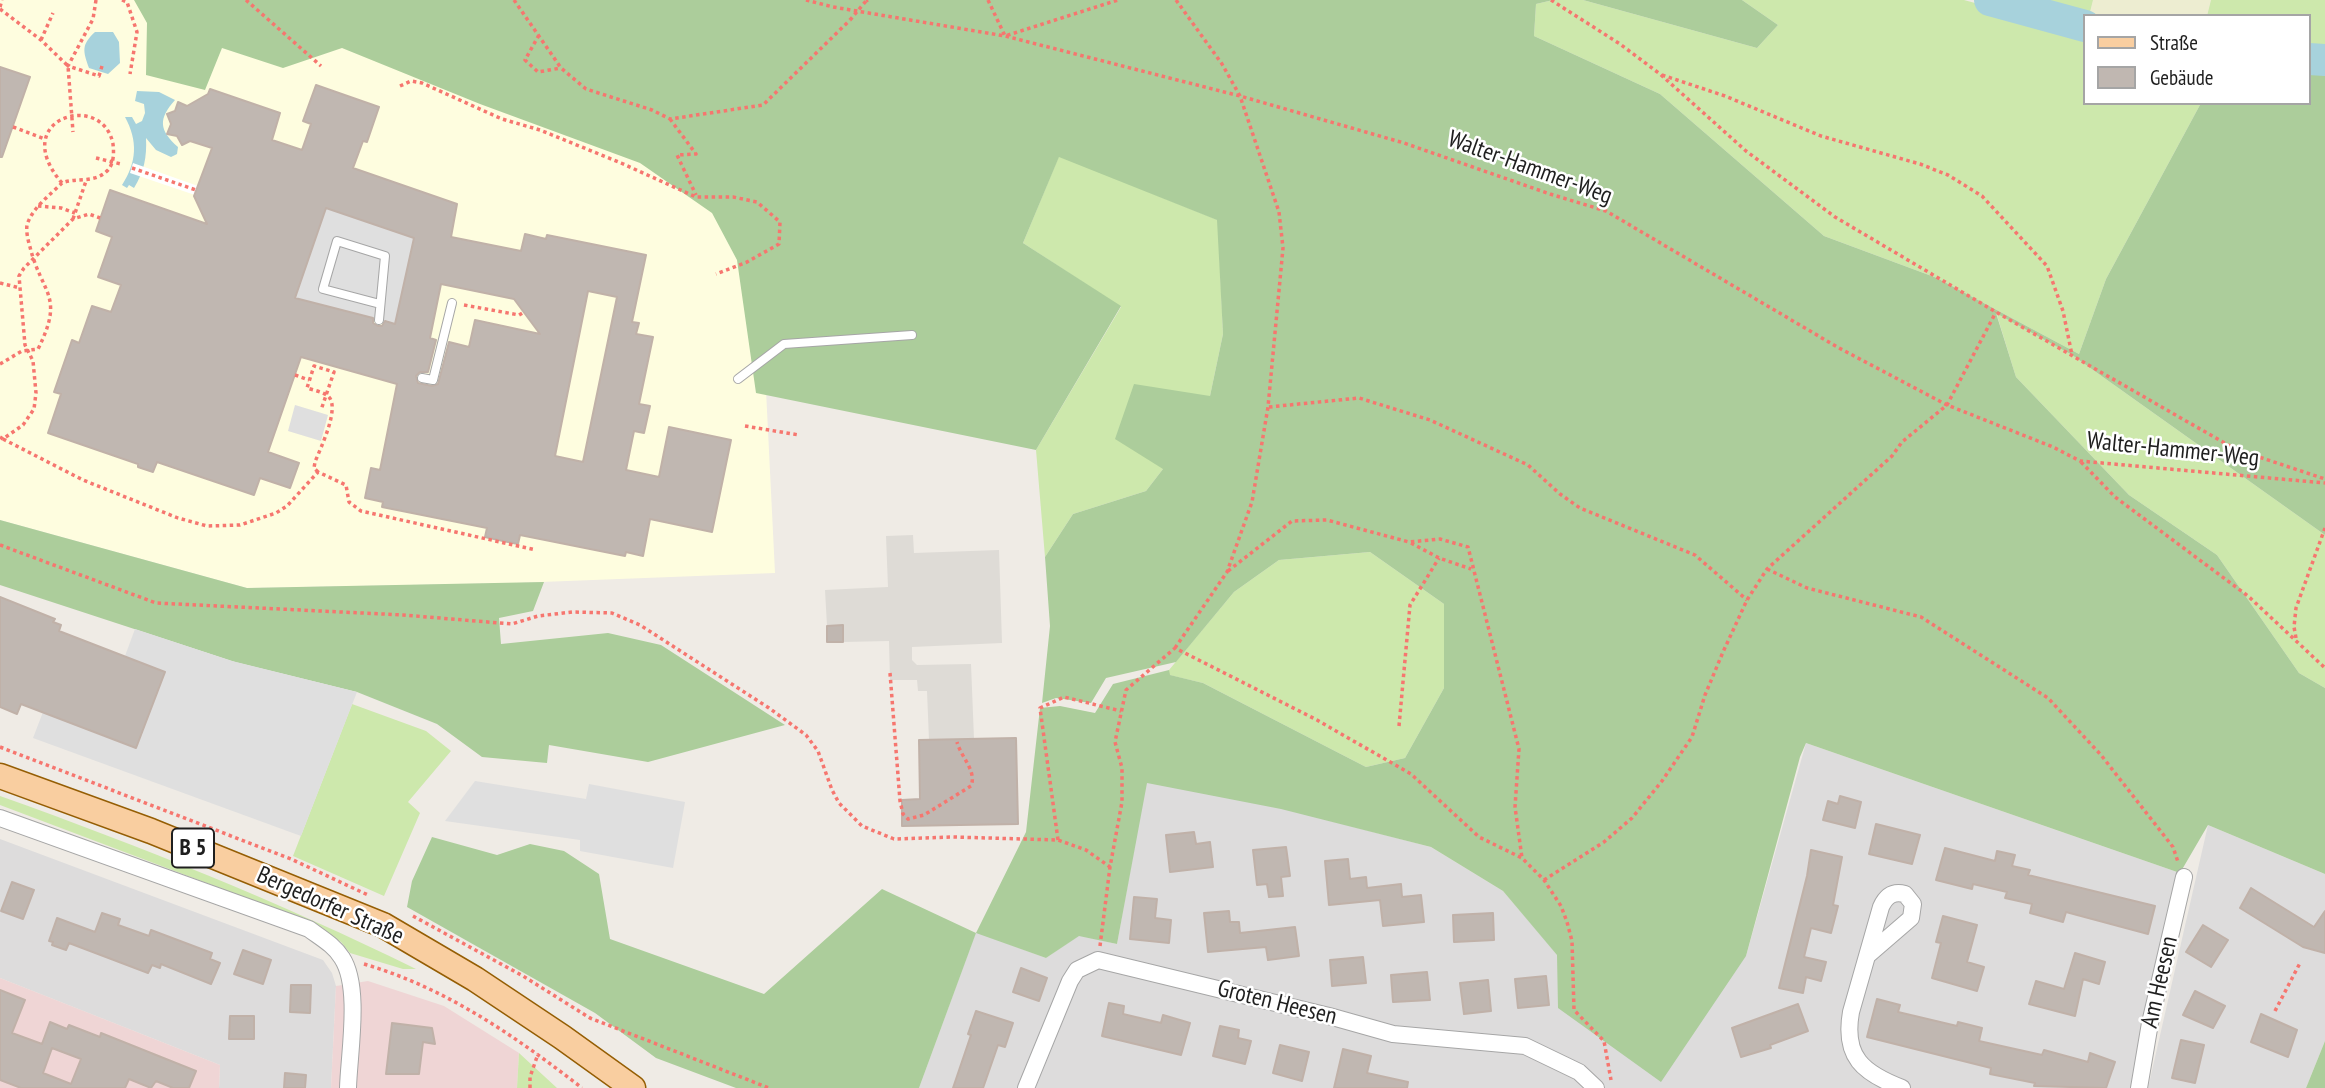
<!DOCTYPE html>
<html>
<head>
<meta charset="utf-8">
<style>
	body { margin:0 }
	#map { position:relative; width:2325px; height:1088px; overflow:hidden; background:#efebe5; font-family:"PT Sans Narrow",sans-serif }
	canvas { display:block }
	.legend { position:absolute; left:2083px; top:14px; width:228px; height:91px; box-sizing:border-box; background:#fff; border:2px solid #a5a5a5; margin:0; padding:9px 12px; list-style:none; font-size:21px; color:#1f1f1f }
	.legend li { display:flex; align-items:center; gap:14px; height:35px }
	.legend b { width:35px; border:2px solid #a5a5a5 }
</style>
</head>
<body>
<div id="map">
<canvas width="2325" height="1088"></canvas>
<ul class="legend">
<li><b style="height:9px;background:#f9cea0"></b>Straße</li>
<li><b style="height:19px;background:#c0b7b1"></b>Gebäude</li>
</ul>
</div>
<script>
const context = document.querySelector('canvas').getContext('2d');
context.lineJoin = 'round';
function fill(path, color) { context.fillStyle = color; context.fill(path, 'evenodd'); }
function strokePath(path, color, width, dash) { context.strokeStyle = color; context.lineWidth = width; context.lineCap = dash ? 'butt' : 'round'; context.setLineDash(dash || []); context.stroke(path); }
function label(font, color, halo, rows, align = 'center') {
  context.font = font + ' "PT Sans Narrow",sans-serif'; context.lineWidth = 5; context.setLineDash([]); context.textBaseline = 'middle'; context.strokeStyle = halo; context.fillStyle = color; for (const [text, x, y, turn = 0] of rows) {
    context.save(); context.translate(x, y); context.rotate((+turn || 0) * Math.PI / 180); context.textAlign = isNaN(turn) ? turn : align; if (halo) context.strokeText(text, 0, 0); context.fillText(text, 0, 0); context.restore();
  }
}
const residential = new Path2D(`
	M1806,743L2180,873L2139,1043L2131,1088H919L976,932L1046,958L1079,935L1117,944L1146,782L1281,808L1431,847L1503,891L1558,955L1559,1008L1746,956Z
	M2208,825L2325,874V1041L2306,1088H2148Z
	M0,839L323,960L332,973L336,986L331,1088H219L220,1065L0,978Z`);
const commercial = new Path2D(`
	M0,978L220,1065L219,1088H0Z
	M368,981L444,1006L519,1053L517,1088H331L336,986Z`);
const education = new Path2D(`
	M0,0H709L759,248L775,573L515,583L247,588L0,520Z`);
const airport = new Path2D(`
	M913,535L914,553L999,550L1002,643L912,647V660L917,665L971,664L974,739L929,740L927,691H918L917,680H890L889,641L843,642V626H827L825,590L888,587L886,536Z`);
const farmland = new Path2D(`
	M2093,0H2211L2207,16H2089Z`);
const grass = new Path2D(`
	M1553,0H1583L1757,48L1778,25L1742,0H1964L2085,33V103H2201L2106,279L2079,354L1937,278L1824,236L1660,94L1534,36L1536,4Z
	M2031,0H2093L2089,16Z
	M2211,0H2325V57H2309V16H2207Z
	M1059,156L1218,220L1223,334L1210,396L1163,469L1146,491L1073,514L1045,557L1036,450L1121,307L1023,243Z
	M1996,312L2072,355L2325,535V688L2299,673L2217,555L2129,495L2016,377Z
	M1370,552L1444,604V688L1405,758L1366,767L1203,683L1169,675V670L1234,592L1279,560Z
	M352,704L426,731L451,751L408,802L420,813L384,896L293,856Z
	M0,796C143,847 280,902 416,969H403L350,953L341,942L315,924L0,805Z
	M519,1053L557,1088H517Z`);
const forest = new Path2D(`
	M134,0H1553L1536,4L1534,36L1660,94L1824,236L1937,278L2079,354L2106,279L2201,103H2309V61H2325V535L2072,355L1996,313L2016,377L2129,495L2217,555L2299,673L2325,688V874L2208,825L2180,873L1806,743L1800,757L1746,956L1661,1082L1558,1008L1557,955L1503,891L1431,847L1281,809L1147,783L1117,944L1079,936L1046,958L976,933L919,1088H736L656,1058L595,1013L407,907L412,881L432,837L497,855L530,844L564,851L599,874L610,939L764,994L882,889L976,933L1026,832L1040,708L1060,706L1095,713L1113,684L1169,670L1170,675L1203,683L1366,767L1405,758L1444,688V604L1370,552L1279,560L1234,592L1176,662L1106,678L1091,703L1056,698L1042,703L1050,626L1045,557L1073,514L1146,491L1163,469L1115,439L1134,384L1210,396L1223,334L1217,220L1059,157L1023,243L1121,306L1036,450L756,393L737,260L712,213L640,163L480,104L342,48L283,68L222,48L205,90L146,75L147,23Z
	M1583,0H1742L1778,25L1757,48Z
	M0,520L247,588L544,582L533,611L499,618L501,644L608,633L661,645L785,725L648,762L549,745L547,763L482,757L437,724L357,692L235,662L0,585Z
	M2325,1041V1088H2306Z`);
const parking = new Path2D(`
	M326,208L414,238L395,324L310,302L309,304L295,298Z
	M295,405L328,415L321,441L288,431Z
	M135,629L232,661L357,692L301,836L33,738L43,712L136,748L165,672L125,656Z
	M475,781L586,799L589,784L685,802L673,868L580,851V840L445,821Z`);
const water = new Path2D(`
	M95,32H113L119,42L120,63L108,74L89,68C83,51 81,45 95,32Z
	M137,91L159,92L175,100C158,119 159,130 178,147L177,154L171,157L156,150L146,138C147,157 144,172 134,188L129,185L127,188L122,185C137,162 138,141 125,117H132L136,124L142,121L145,113L144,104L135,101Z`);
const pier = new Path2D(`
	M133,163L198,186L195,195L130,173Z`);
const river = new Path2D(`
	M1990,0L2085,26
	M2309,59L2325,60`);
const building = new Path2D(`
	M0,67L30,77L2,157H0Z
	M316,85L379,107L367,142L363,141L353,168L457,204L451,237L521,251L525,234L546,239L547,235L646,255L632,322L639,323L636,334L653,337L639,404L650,406L644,433L634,431L626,470L659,477L669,427L731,440L712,532L650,519L643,556L626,552L625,556L520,535L518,544L503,541L485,537L487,528L382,507L383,502L365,498L371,468L380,470L397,384L301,357L268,452L299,463L290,488L260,478L254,495L157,462L153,472L138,467V464L48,433L61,394L54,392L72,340L79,343L92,306L111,312L121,285L98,277L112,237L96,231L110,190L207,224L194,196L212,148L190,141L182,145L177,136L167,134L171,124L167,114L175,111L178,102L187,106L208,94L210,89L280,113L272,140L302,150L311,124L303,121ZM326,208L414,238L395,324L385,321L382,326H378L373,323V318L295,298ZM441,284L514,299L540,334L475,320L469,347L449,342L438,384L432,386L418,383L416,376L420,372H428L436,340L430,338ZM588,291L617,297L583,462L555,456Z
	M0,597L55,619L53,622L61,625L59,631L165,672L136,748L21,704L17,714L0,707Z
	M843,625V642H827V626Z
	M1016,738L1018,824L902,826V800L920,799L919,740Z
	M1840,796L1861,802L1855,828L1823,820L1828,801L1838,804Z
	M1876,824L1920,835L1912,864L1869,854Z
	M1194,832L1196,844L1210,842L1213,867L1170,872L1166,835Z
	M1286,847L1290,876L1281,877L1283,896L1269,897L1267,884L1257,885L1253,850Z
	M1945,848L1995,861L1997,851L2015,855L2012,866L2030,870L2028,875L2155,906L2148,934L2066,912L2063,922L2030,913L2032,904L2005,898L2007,892L1973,884L1972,889L1936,880Z
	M1811,850L1842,857L1833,905L1838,906L1831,933L1811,928L1804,957L1826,962L1821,981L1806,977L1803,993L1779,988L1807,876Z
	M1348,859L1350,879L1366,877L1367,888L1401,884L1402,897L1421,895L1424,922L1383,926L1380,900L1329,905L1325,861Z
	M12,882L34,890L23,919L1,911Z
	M2251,888L2314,927L2325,911V953L2303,947L2240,908Z
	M1134,897L1157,899L1155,918L1171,920L1169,943L1130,939Z
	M1229,911L1230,922H1239L1240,933L1295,927L1299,956L1268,960L1266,947L1208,952L1204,913Z
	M102,913L120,919L118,925L149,936L151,930L212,953L210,959L220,963L211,984L161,964L160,968L152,965L148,973L69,943L66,950L52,945L53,942L49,941L57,918L95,932Z
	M1493,913L1494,940L1454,942L1453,915Z
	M1943,916L1977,925L1967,962L1984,967L1977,991L1932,978L1941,943L1936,942Z
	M2203,925L2228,940L2211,967L2186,952Z
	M243,950L271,960L263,984L234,974Z
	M2075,953L2105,962L2099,984L2083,979L2075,1016L2029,1004L2036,981L2064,989Z
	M1363,957L1366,983L1332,986L1330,960Z
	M1021,968L1047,978L1039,1001L1013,992Z
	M1427,972L1430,1000L1393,1002L1391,975Z
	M1546,976L1549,1005L1518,1008L1515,979Z
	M1488,980L1491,1011L1464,1014L1460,983Z
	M291,985H311L310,1013L290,1012Z
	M0,990L25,1000L12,1033L42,1044L50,1022L67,1029L69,1025L100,1037L101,1033L196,1071L189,1088H173L156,1081L151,1088L129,1079L125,1088H21L0,1080ZM52,1048L81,1059L71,1084L43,1073Z
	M2195,991L2225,1006L2213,1028L2183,1015Z
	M1877,999L1900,1005L1898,1012L1957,1026L1958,1022L1982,1028L1979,1041L2042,1055L2044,1050L2088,1062L2090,1053L2115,1062L2106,1088L2034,1086L2035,1083L1990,1074L1991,1068L1867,1037Z
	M1109,1003L1124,1006L1123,1014L1161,1023L1163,1015L1190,1023L1181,1055L1102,1036Z
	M1798,1004L1808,1031L1770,1045L1771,1048L1741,1057L1732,1028Z
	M976,1011L1013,1023L1005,1047L998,1045L983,1088H953L971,1035L968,1034Z
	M2261,1014L2297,1030L2288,1057L2251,1042Z
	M230,1016H254V1039H229Z
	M392,1023L432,1028L435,1044L423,1042L419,1074H386Z
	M1220,1026L1239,1030L1238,1038L1251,1041L1245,1064L1213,1056Z
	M2181,1040L2204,1045L2195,1083L2172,1078Z
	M1280,1045L1309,1052L1302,1081L1273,1073Z
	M1343,1049L1371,1056L1367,1073L1408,1082L1407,1088H1334Z
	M285,1073L306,1075L305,1088H284Z`);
const path = new Path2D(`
	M96,0L93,19L68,66L99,76L102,66
	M122,0L127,2L137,32L130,74
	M246,0L321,66
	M514,0L561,68L586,89L652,110L670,119L763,105L850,20
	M806,0L833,7L1005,36L1240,96L1404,143L1550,194L1606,211L1839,348L1947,405L2053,447L2080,461L2325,483
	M988,0L1005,36L1118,0
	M1551,0L1620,44L1660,74L1746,151L1835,217L1996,312L2235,449L2325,479
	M866,1L868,0
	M0,7L2,0
	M0,9L41,40L68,66L73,132
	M539,35L525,60L538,72L561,68
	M41,40L53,13
	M1662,75L1725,96L1821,136L1920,164L1948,175L1982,196L2047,266L2063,311L2072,355
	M400,86L411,81L422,83L502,119L540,130L621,163L696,197H733L757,202L780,222L779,244L747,262L716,274
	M670,119L696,154L677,155L696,195
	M13,127L45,139
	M96,158L121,164
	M132,168L196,190
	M38,206L61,208L75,213
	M73,219L86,181
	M0,283L20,288
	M464,305L519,315L524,312
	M0,364L22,351L38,349C65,295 42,295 30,247C28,240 26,232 27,225C32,208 50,195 62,183C76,177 95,184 108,170C114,163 114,153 113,144C103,90 6,118 62,183
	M295,375L309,380
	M1269,407L1359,398L1430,420L1528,465L1560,494L1580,508L1695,555L1747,600
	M745,426L799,435
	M0,437L3,439L23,425L34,409L36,393L33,361L25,345L19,276L24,268L73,219L89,214L100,218
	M3,439L83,480L178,518L207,526L240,525L276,513L287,506L318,472L346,485L349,502L361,511L536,550
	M2081,462L2115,497L2248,596L2325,668
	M318,472L314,468L315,462C320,449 341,407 328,396C323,392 313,390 307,388L314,366L334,372L321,410
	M1411,543L1439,558L1471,569
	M0,545L156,603L403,615L512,624L538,616L572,612L612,613L640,625L769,708L806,735L818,751L832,790L839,803L862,826L894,839L953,837L1058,840L1086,850L1110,867
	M1767,569L1807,588L1921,617L2048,698L2101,755L2173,847L2178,862
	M1228,571L1292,521L1327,520L1409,542L1440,539L1468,547L1519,749L1515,807L1522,858
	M2296,638L2294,627L2296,608L2325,528
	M1175,648L1227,572L1252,502L1268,407L1283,248L1279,212L1240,96L1222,64L1176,0
	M890,673L900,801L903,814L908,819L924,815L971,786C977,771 961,757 957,742
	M1399,726L1410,605L1439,558
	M0,747L291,859L368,895
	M1058,840L1040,708L1064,697L1121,711
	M1544,880L1604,842L1632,818L1662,781L1692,737L1705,695L1723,652L1747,600L1767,569L1892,456L1902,442L1947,405L1996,312
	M413,916L523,976L590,1018L769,1088
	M1100,946L1110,867L1122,802V768L1115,742L1126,690L1175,648L1317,720L1411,774L1479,837L1522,858L1544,880L1561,906L1567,922L1572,941L1574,1010L1604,1041L1611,1080
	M364,964C446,988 515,1036 582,1088
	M2275,1011L2300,963
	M530,1088V1077L538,1054`);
const lane = new Path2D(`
	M379,320L385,256L337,241L323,289L380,304
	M422,378L433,380L452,303
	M738,379L784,344L912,335`);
const street = new Path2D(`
	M0,818L309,929C321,938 334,945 342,958C361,987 349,1053 348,1088
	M1867,956L1911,918L1913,904L1905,894C1893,891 1886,896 1881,907L1851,1012C1843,1057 1863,1073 1902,1088
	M1026,1088L1070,981L1077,970L1098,960L1329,1016L1393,1034L1525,1046L1579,1072L1596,1088
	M2139,1088L2150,1023L2184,877`);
const primary = new Path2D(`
	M0,776L151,831L383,925L475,979L562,1037L633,1088`);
const pathBridge = new Path2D(`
	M850,20L866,1`);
const shields = [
	[193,848,42]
];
const shieldNames = [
	["B 5",193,848]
];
const streetNames = [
	["Walter-Hammer-Weg",1530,168,20],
	["Walter-Hammer-Weg",2173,450,6],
	["Bergedorfer Straße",330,906,24],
	["Am Heesen",2160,982,-77],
	["Groten Heesen",1277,1003,14]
];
fill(residential, '#dddcdc');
fill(commercial, '#efd5d5');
fill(education, '#fefddf');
fill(airport, '#dedbd6');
fill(farmland, '#ededd1');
fill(grass, '#cde8ac');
fill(forest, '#accd9b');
fill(parking, '#dfdfdf');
fill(water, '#a7d2dc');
fill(pier, '#fff');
strokePath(river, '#a7d2dc', 32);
fill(building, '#c0b7b1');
strokePath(building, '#c0b1a8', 2);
strokePath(lane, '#a6a6a6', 10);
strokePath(street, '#a6a6a6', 18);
strokePath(primary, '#955e04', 27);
strokePath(path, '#f6766f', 3.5, [3.5, 3.5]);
strokePath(lane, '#fff', 8);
strokePath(street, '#fff', 16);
strokePath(primary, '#f9cea0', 24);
strokePath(pathBridge, '#f6766f', 3.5, [3.5, 3.5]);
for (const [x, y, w] of shields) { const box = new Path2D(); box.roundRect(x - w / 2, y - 19.5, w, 39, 5); context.fillStyle = '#fff'; context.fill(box); strokePath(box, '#1f1f1f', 2); }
label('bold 23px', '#1f1f1f', null, shieldNames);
label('24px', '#1f1f1f', '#fff', streetNames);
</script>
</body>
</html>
